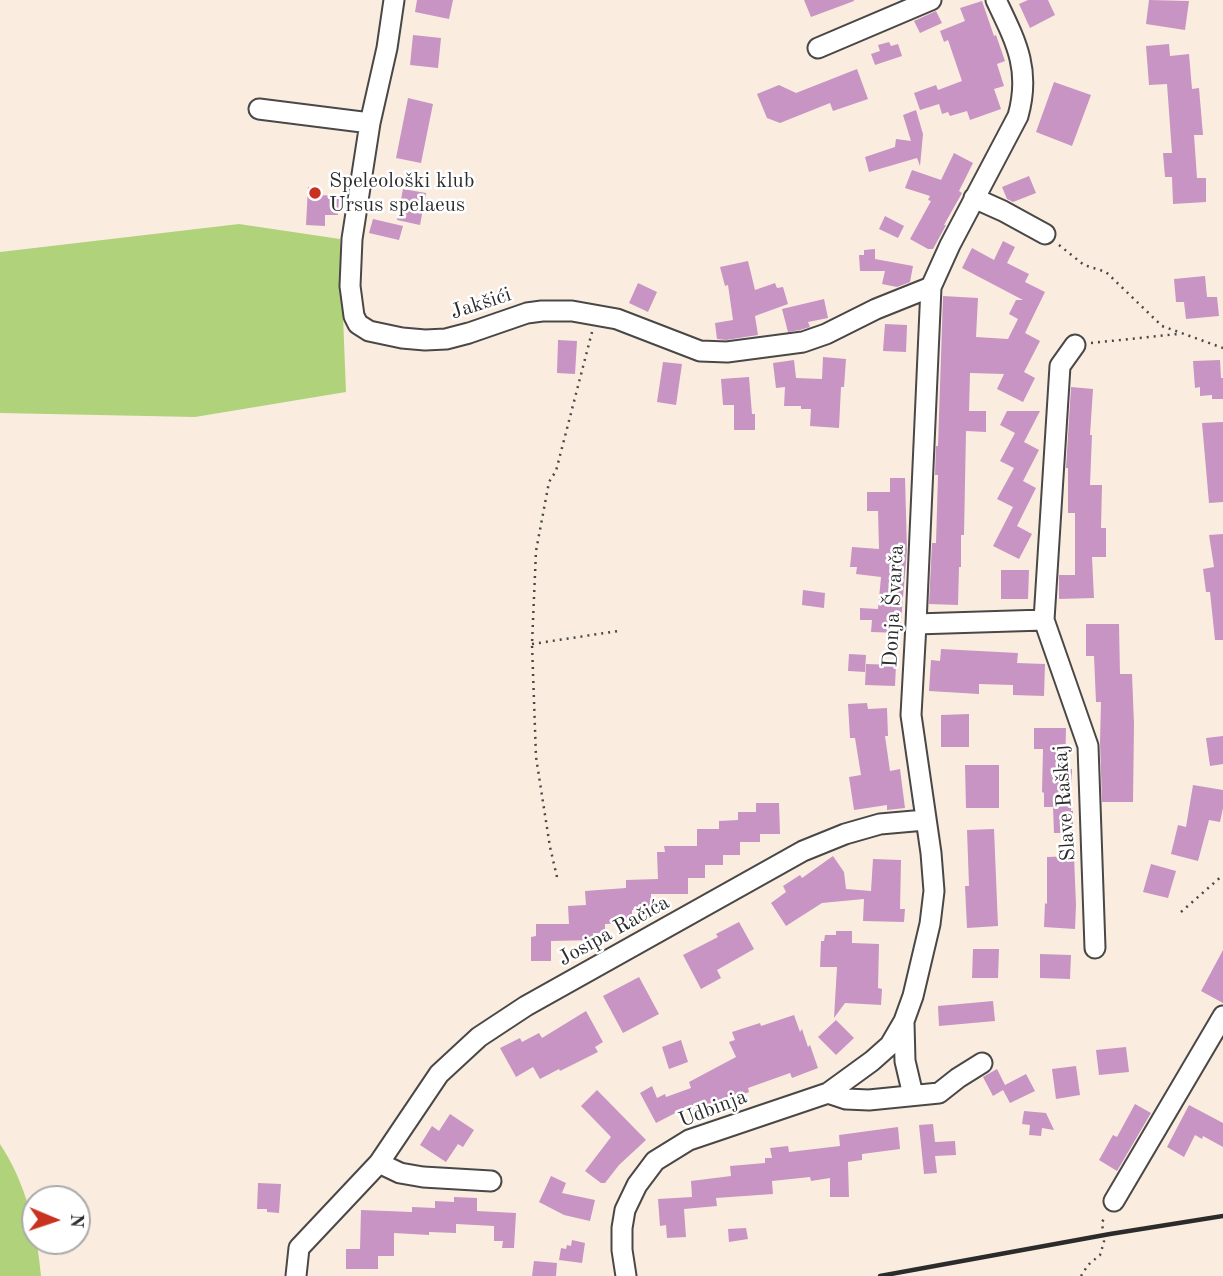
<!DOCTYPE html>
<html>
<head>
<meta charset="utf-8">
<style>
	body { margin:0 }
	#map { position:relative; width:1223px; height:1276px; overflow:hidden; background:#faede0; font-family:"Old Standard TT",serif }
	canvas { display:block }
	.north { position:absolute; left:21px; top:1185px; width:70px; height:70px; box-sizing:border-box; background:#fff; border:2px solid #aaa; border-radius:50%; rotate:92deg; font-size:19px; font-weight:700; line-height:28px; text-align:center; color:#2b2b2b }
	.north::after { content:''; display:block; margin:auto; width:24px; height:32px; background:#c8321e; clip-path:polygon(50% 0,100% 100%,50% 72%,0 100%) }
</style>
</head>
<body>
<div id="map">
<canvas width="1223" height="1276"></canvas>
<div class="north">N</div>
</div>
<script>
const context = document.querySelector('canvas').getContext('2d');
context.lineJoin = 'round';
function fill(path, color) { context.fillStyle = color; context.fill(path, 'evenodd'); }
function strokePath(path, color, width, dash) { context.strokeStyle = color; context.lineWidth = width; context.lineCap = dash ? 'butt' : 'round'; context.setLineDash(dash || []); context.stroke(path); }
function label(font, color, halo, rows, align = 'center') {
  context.font = font + ' "Old Standard TT",serif'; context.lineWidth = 5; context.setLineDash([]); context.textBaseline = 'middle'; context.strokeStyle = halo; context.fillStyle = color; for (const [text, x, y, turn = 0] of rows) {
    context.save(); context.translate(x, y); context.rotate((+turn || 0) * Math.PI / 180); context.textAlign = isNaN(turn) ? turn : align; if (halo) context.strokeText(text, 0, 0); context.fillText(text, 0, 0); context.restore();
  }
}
const green = new Path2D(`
	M239,224L340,239L346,392L195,417L0,413V252Z
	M0,1144C26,1183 37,1230 41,1276H0Z`);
const building = new Path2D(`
	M417,0H453L449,19L415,12Z
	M804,0H854V1L811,17Z
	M1028,0H1048L1055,15L1030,28L1019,4Z
	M1149,0L1189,1L1185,30L1146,24Z
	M982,1L994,36L996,35L1005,61L997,64L1004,86L994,89L1001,109L970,120L967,111L950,116L948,112L942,114L939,104L920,110L914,93L936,85L938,90L962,81L948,40L944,42L940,31L965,21L960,8Z
	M936,11L942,23L920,33L914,21Z
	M413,35L441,38L438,68L410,65Z
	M889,42L891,46L898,44L902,56L875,65L871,54L880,51L878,45Z
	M1169,44L1170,56L1189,54L1192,89L1199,88L1203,135H1194L1197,178H1206V202L1173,204L1172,177H1165L1163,153H1172L1167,84L1149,85L1146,46Z
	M857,69L868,99L833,111L830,103L780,123L767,118L757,94L779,85L796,93Z
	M1054,82L1091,95L1072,146L1036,132Z
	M408,98L433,104L421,163L396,158Z
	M916,110L923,134L920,166L917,158L869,172L865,157L895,147L896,139L911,141L903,115Z
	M954,153L973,163L959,191L962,193L944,225H946L933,249H928L910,239L931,201L928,200L930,196L905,188L912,170L941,180Z
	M1029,176L1036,193L1013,202L1007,199L1002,187Z
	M308,187H320L319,195L339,196L338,215H325V226L306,225Z
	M403,189L426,193L420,225L397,220Z
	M885,216L904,226L898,238L879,229Z
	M373,219L403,226L399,240L369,233Z
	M1003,241L1015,247L1007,263L1029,274L1025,282L1045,292L1025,333L1040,341L1024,372L1035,378L1023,402L997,389L1004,374L970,373L969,411H986V432L966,431L964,535H961V567H959L958,605L929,604L932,543H936L938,475H935L936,446H938L943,296L978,298L976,337L1008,339L1018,319L1009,314L1016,300H1023L962,268L972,248L994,260Z
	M875,249V259L913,266L910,282L897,287L882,284L885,271H860L859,255H864V250Z
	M748,261L755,290L775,283L777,288L783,287L788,304L755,316L758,335L726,340L717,339L715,323L733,320L728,285L725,286L720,267Z
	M1205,276L1207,297H1217L1219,316L1186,319L1184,302H1176L1174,279Z
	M638,283L657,292L648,312L629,303Z
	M824,299L828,318L808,322L810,327L800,330L788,332L782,309Z
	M885,324L907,325L906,352L883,351Z
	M558,340L577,341L575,374L557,373Z
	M823,357L846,359L844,387H841L839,428L810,426L811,409H801V406H784L785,387L776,388L773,363L794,360L796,378L822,379Z
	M1220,360L1221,378H1223V399H1212V395L1200,396V387L1195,388L1193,361Z
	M663,362L682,364L676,405L657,402Z
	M749,377L752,414H755V430H734V405H723L721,379Z
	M1071,387L1093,389L1090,435H1092L1090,485H1102L1101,528H1106V557H1092L1094,598L1059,599V575H1075V513H1068V468H1066Z
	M1007,411H1040L1024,442L1039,450L1023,481L1036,488L1017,526L1032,534L1019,559L993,546L1013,507L997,499L1014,468L1000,461L1015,433L1000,425Z
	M1223,422V502L1209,503L1202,423Z
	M890,478H905L907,550L900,633L871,632L872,620H860V608L878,609L881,577L856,574L857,567H850L852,547L879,549L878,511H867V492H890Z
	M1223,534V640H1215L1210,592H1206L1203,569L1214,567L1209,535Z
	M1001,570H1029L1028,599H1001Z
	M803,590L825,593L824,608L802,605Z
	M1086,624H1119L1120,674H1132L1134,724L1133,802H1102L1100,742L1101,702H1096L1094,656H1086Z
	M941,649L1018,653L1017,663L1045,664L1044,696L1013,695V685L979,684V694L929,691L931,660L940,661Z
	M849,654L866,655L865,672L848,671Z
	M866,664L896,665L895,686L865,685Z
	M867,703L868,709L887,708L888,736H885L890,771L900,769L905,808L887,810V805L854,810L849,777L861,775L855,738H850L848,704Z
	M969,714V747H941V715Z
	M1034,728H1066L1065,769H1072L1071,811H1073V833H1054L1053,807H1044V793L1042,792L1043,749H1034Z
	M1223,736V764L1210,766L1206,738Z
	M965,765H999V808H966Z
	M1193,785L1223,790V808L1220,822L1209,820L1198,861L1171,854L1178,825L1186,827Z
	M756,803H779L780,834H760V842H740V855H723V865H705V878H688V894H651V909L632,910V923L605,924V933H593V940L551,941V961H531V937L536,936V924H569L568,906L586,905L585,891L626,888V880L658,879L657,852H665L664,846H697V829H719V821L738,820V812H756Z
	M994,829L998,926L967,928L965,886H969L967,830Z
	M833,856L844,872L846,889L871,891L873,859L901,860L900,909H905L904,922L863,921L864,899L822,903L786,926L771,903L786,892L783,886L800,875L802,878Z
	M1074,856L1076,905L1075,929L1044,927L1045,903L1047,904V857Z
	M1151,864L1176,871L1168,898L1143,892Z
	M739,922L754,949L717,970L721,978L701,989L683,955L718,937L716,934Z
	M836,931H852V943L879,944L878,988L882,989L881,1005L845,1003L834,1018L837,967H820L821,941H824L825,935H836Z
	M973,949H999L998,978H972Z
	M1223,950V1003L1201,991Z
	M1040,954L1071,955L1070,979L1040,978Z
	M639,977L659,1014L623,1033L603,996Z
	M993,1001L995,1021L939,1026L938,1006Z
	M586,1011L603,1042L595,1047L598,1052L560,1071L559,1069L540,1079L533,1067L516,1077L500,1048L520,1038L522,1042L539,1033L542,1038Z
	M794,1015L800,1032L802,1029L808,1047L810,1045L818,1068L792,1078L790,1073L748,1088L749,1092L728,1100L727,1097L693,1110L691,1105L656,1123L640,1093L652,1086L657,1098L665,1094L666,1097L691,1088L689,1082L736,1057L729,1042L735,1040L732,1032L760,1023L761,1026Z
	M836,1020L854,1038L836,1055L818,1037Z
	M681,1040L688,1062L669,1069L662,1047Z
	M1126,1047L1129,1072L1099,1075L1096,1050Z
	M1076,1066L1080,1095L1056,1099L1052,1069Z
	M997,1069L1005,1085L1026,1074L1035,1091L1010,1103L1003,1090L993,1096L983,1077Z
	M597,1090L646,1140L619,1165L605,1183H601L585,1171L611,1137L581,1106Z
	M1135,1104L1151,1113L1117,1171L1099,1160L1113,1135L1117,1137Z
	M1189,1105L1223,1123V1147L1203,1136L1202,1139L1195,1135L1184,1157L1167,1147Z
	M1024,1111L1046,1113L1054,1130L1042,1128L1041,1136L1029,1135L1030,1125L1022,1124Z
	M450,1114L474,1130L463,1147L458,1144L446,1162L420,1145L432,1126L439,1131Z
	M933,1124L935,1142L955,1141L956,1155L935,1156L937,1173L924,1174L919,1125Z
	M898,1127L900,1149L862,1154V1160L848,1162L849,1197H830V1178L811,1181L810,1177L772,1181L773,1194L716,1198L717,1206L684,1209L686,1237L667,1238L666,1225L660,1226L658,1199L692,1197L691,1181L731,1176L730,1166L765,1163V1158H772L770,1148L788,1146L789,1152L840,1146L839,1135Z
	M551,1176L566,1183L562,1193L595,1200L590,1221L564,1215L539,1202Z
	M258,1183L281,1184L279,1213L267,1212V1209H257Z
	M454,1197L477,1198V1211L516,1213L514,1248H502L503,1241H494V1226L456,1224V1233L429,1232V1235L394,1233V1256H378V1269H346V1249H360L361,1210L412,1212V1207L435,1208V1201L454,1202Z
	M746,1228L748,1239L729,1242L728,1229Z
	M572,1240L585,1243L582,1263L559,1260L561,1248L566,1249L567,1245L571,1246Z
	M534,1261L557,1263L556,1276H532Z`);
const path = new Path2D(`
	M1059,245L1084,265L1106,272L1162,326L1223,348
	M1091,343L1178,334
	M532,644L618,631
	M557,877L550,847L536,757L532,644L536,551L549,482L556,471L592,332
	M1181,912L1223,875
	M1081,1276L1088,1265L1100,1255L1104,1242L1102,1222L1106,1216`);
const minor = new Path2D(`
	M394,0L387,48L370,123L352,239L350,286L354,316L358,324L369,331L402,338L425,340L446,339L469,333L527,313L542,311H572L617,319L700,351L727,352L803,342L826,334L876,309L931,287
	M818,48L931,0
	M259,109L370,123
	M974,198L1003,211L1045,234
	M1075,345L1060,366L1044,620L1088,746L1095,948
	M916,624L1044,620
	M904,1023L905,1061L913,1095
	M828,1093L846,1099L869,1100L939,1093L958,1078L982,1063
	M379,1163L400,1173L423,1177L491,1181
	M1114,1201L1223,1016
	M296,1276L299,1248L379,1163L439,1074L479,1037L526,1006L803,851L845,834L880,824L925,820
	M626,1276L622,1250V1228L625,1210L637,1185L655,1161L689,1140L828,1093L872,1061L890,1045L904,1021L913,996L930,924L934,891L931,853L911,715L916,624L931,287L950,245L1018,116C1031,69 1016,42 996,0`);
const rail = new Path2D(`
	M880,1276L1110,1234L1223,1216`);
const markers = [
	[315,193,7,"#c8321e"]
];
const poiNames = [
	["Speleološki klub",329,181],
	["Ursus spelaeus",329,205]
];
const streetNames = [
	["Jakšići",481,304,-18],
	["Donja Švarča",894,606,-87],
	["Slave Raškaj",1065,803,-94],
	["Josipa Račića",614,931,-29],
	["Udbinja",713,1109,-21]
];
fill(green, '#b0d27b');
fill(building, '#c794c3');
strokePath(minor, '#4a4846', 23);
strokePath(path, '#4a4846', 2.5, [2, 5]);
strokePath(minor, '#fff', 19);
strokePath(rail, '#2b2b2b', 4.5);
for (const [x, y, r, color] of markers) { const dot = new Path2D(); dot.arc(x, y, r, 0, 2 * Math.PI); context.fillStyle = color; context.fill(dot); strokePath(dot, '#fff', 2.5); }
label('21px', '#2b2b2b', '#fff', poiNames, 'left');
label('21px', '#2b2b2b', '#fff', streetNames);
</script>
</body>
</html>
